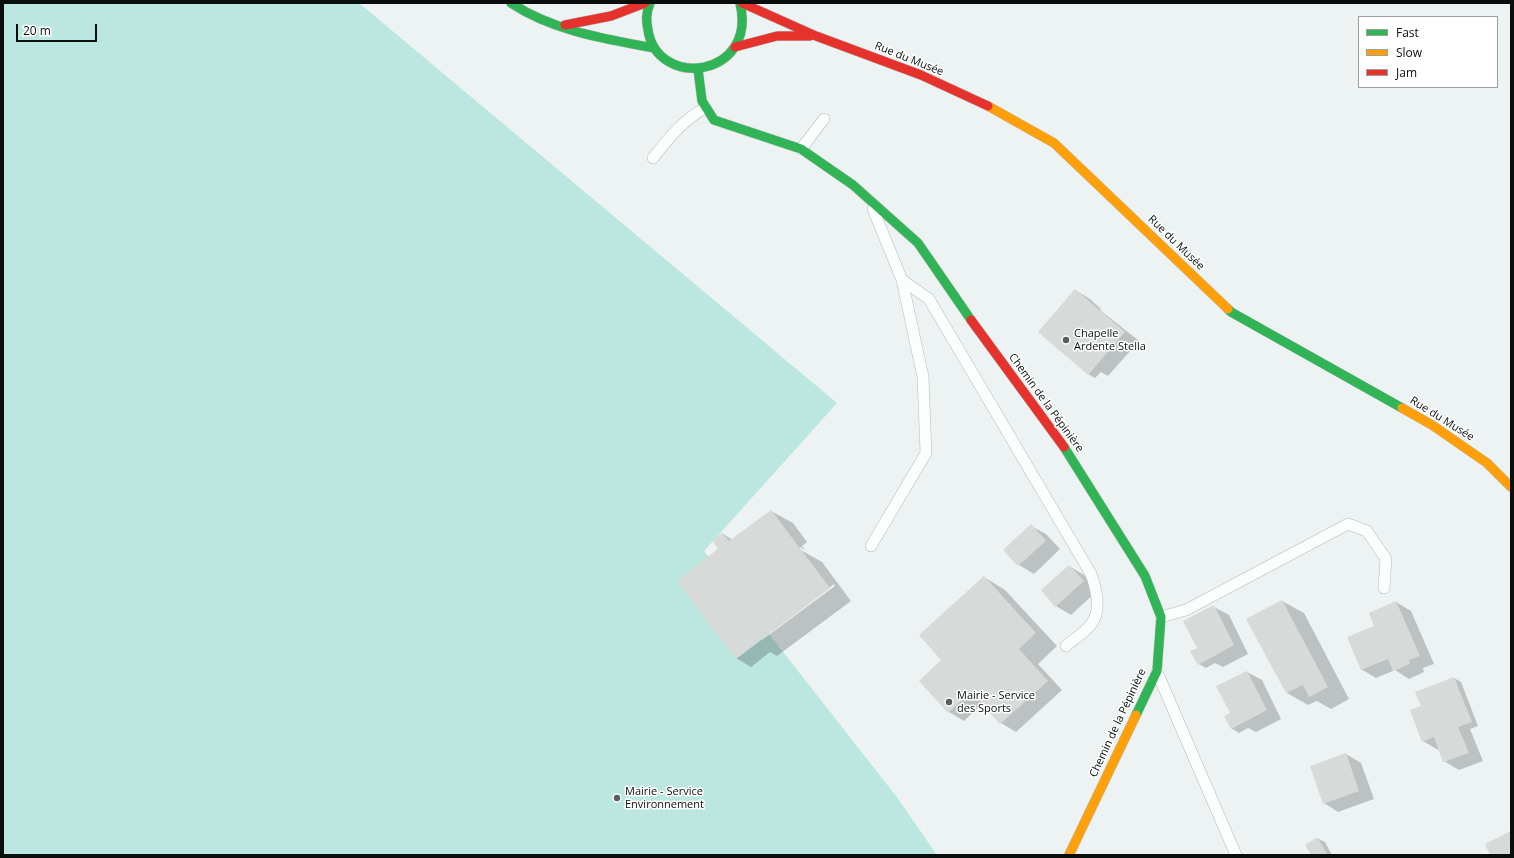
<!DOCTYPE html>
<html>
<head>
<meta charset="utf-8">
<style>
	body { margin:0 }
	#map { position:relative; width:1514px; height:858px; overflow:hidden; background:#ecf3f2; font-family:"Open Sans",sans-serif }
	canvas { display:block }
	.frame { position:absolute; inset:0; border:4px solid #0a0f0e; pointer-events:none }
	.legend { position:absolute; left:1358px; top:16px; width:140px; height:72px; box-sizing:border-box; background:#fff; border:1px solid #9d9f9f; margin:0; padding:5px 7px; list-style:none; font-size:12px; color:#0a0f0e }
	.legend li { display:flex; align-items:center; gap:8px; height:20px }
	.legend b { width:20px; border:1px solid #9d9f9f }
	.scale { position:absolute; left:16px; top:24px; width:81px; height:18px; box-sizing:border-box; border:2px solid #0a0f0e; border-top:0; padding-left:5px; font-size:12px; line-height:14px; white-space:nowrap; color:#0a0f0e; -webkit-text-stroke:3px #fff; paint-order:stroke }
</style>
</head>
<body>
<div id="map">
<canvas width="1514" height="858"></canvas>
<div class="frame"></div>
<ul class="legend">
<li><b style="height:5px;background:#30b455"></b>Fast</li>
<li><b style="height:5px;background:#ff9f0a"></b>Slow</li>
<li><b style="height:5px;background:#e5322d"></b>Jam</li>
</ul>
<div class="scale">20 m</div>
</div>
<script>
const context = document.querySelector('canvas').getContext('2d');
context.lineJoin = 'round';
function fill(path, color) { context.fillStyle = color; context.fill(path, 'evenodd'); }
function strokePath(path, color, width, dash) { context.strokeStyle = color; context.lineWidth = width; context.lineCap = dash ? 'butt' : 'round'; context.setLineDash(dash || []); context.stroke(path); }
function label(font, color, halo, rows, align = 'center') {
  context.font = font + ' "Open Sans",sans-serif'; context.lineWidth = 3; context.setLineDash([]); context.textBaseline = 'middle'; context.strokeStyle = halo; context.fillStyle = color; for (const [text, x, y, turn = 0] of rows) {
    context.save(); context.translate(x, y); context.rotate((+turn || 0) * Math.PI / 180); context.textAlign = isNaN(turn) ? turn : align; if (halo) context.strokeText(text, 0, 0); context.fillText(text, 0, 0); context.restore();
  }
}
const green = new Path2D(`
	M3,3H359L837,403L704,551L896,796L937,855H3Z`);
const shadow = new Path2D(`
	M1075,290L1090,299L1101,309L1100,310L1139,341L1108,376L1101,372L1095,378L1088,374Z
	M771,511L793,523L807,542L802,546L805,550L800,547L799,549L822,562L851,601L777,656L770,652L751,667L736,658L720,549L723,534L733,540ZM834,584L835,586L762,640V638Z
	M1031,526L1046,534L1060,549L1034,574L1019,565L1005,550Z
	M1069,566L1084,575L1098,590L1071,615L1056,606L1042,590Z
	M984,577L1005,590L1057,646L1038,664L1062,690L1016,732L1001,723L983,703L964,721L949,712L920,681L943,660Z
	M1282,601L1304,613L1349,699L1331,709L1317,701L1308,705L1287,693Z
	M1396,602L1411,611L1434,664L1423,668L1424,672L1409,679L1395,670L1376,678L1361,669L1375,626Z
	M1214,607L1229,615L1248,654L1223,667L1215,663L1206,668L1199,664L1198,648Z
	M1247,672L1262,680L1281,719L1256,732L1248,728L1239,733L1231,728L1232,713Z
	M1454,678L1461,682L1478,726L1470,729L1483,761L1459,770L1444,761L1439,749L1438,750L1423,741L1422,706Z
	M1346,754L1361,763L1374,799L1338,812L1324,803Z
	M1317,838L1325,842L1332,855H1312Z`);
const building = new Path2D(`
	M1075,289L1125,332L1088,375L1038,332Z
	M771,510L830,588L736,659L677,581L718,549L712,540L722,533L729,541Z
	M1031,524L1046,541L1018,566L1003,550Z
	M1069,565L1084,581L1055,607L1041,590Z
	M984,576L1036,633L1019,649L1048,681L1000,724L971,692L948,713L919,681L941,660L919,635Z
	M1282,600L1328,687L1309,697L1303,685L1286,693L1246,619Z
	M1396,601L1420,656L1409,660L1410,664L1393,671L1388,659L1361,670L1347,637L1374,626L1369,613Z
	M1214,605L1234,645L1198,665L1190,651L1197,648L1183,621Z
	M1247,671L1267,710L1231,729L1224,716L1230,713L1216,686Z
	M1454,677L1472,722L1458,727L1469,753L1443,762L1434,737L1422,742L1410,710L1421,706L1415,692Z
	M1346,753L1359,791L1323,804L1310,766Z
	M1511,831V855H1490L1485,844Z
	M1317,837L1328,855H1311L1305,845Z`);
const lane = new Path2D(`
	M801,149L824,119
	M653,158C669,138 683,120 705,108
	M902,280L929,299L1091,574C1096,588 1102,609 1092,623C1087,631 1073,640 1066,646
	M871,546L926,453L923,377L902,280L873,209
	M1161,617L1186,610L1348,524L1367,531L1386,559L1384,588
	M1157,672L1236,855`);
const fast = new Path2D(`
	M511,3C553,31 606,39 654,48
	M650,3C646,13 646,20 648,30C657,90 758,78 740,3
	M698,69L702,101L714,120L801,149L853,185L918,243L971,320
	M1228,309L1231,312L1402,408
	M1064,447L1145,576L1161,617L1157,671L1136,715`);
const slow = new Path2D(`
	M988,106L1054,143L1228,309
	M1402,408L1432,425L1487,463L1511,487
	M1069,855L1136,715`);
const jam = new Path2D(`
	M742,3L816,36L921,75L988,106
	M565,25L611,16L645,3
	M735,47L777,36H810
	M971,320L1064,447`);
const markers = [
	[1066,340,4,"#595f5e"],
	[949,702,4,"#595f5e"],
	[617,798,4,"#595f5e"]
];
const streetNames = [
	["Rue du Musée",909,59,22],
	["Rue du Musée",1176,243,44],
	["Chemin de la Pépinière",1046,403,54],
	["Rue du Musée",1442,419,32],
	["Chemin de la Pépinière",1118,723,-65]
];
const poiNames = [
	["Chapelle",1074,334],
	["Ardente Stella",1074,347],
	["Mairie - Service",957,696],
	["des Sports",957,709],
	["Mairie - Service",625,792],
	["Environnement",625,805]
];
fill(green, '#bce6e0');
fill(shadow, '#0003');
fill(building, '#d8d9d9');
strokePath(lane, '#b5bab9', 12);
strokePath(fast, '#b5bab9', 10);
strokePath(slow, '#b5bab9', 10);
strokePath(jam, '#b5bab9', 10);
strokePath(lane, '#fcfdfd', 11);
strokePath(fast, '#30b455', 9);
strokePath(slow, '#ff9f0a', 9);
strokePath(jam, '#e5322d', 9);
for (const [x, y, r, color] of markers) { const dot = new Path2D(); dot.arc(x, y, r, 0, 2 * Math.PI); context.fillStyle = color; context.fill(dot); strokePath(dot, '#fff', 1.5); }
label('11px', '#0a0f0e', '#fff', streetNames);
label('11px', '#0a0f0e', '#fff', poiNames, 'left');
</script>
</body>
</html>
